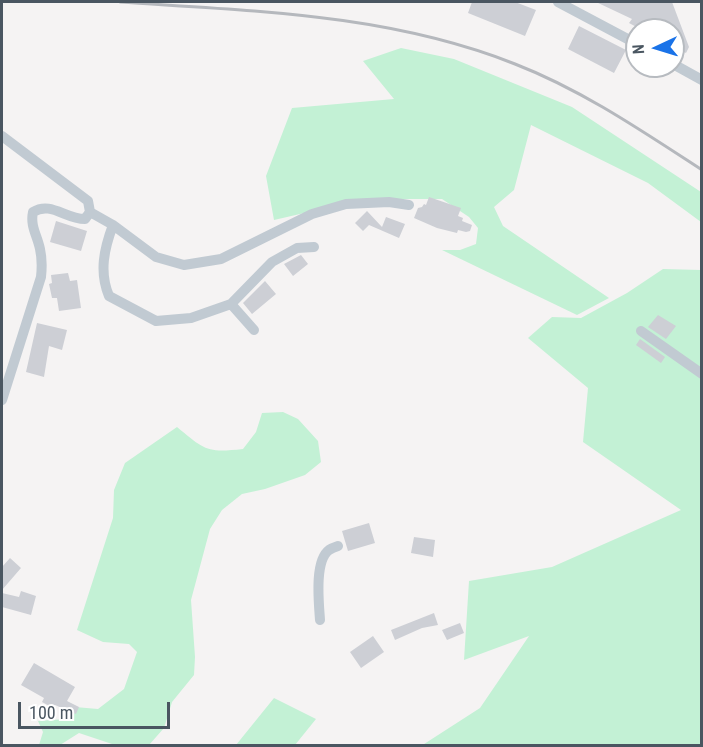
<!DOCTYPE html>
<html>
<head>
<meta charset="utf-8">
<style>
	body { margin:0 }
	#map { position:relative; width:703px; height:747px; overflow:hidden; background:#f5f3f3; font-family:"Roboto Condensed",sans-serif }
	canvas { display:block }
	.frame { position:absolute; inset:0; border:3px solid #4a5661; pointer-events:none }
	.north { position:absolute; left:625px; top:18px; width:60px; height:60px; box-sizing:border-box; background:#fff; border:2px solid #b7bbc0; border-radius:50%; rotate:266deg; font-size:16px; font-weight:700; line-height:24px; text-align:center; color:#4a5661 }
	.north::after { content:''; display:block; margin:auto; width:21px; height:27px; background:#1a73e8; clip-path:polygon(50% 0,100% 100%,50% 72%,0 100%) }
	.scale { position:absolute; left:18px; top:702px; width:152px; height:27px; box-sizing:border-box; border:3px solid #4a5661; border-top:0; padding-left:8px; font-size:18px; line-height:21px; white-space:nowrap; color:#4a5661; -webkit-text-stroke:4px #fff; paint-order:stroke }
</style>
</head>
<body>
<div id="map">
<canvas width="703" height="747"></canvas>
<div class="frame"></div>
<div class="north">N</div>
<div class="scale">100 m</div>
</div>
<script>
const context = document.querySelector('canvas').getContext('2d');
context.lineJoin = 'round';
function fill(path, color) { context.fillStyle = color; context.fill(path, 'evenodd'); }
function strokePath(path, color, width, dash) { context.strokeStyle = color; context.lineWidth = width; context.lineCap = dash ? 'butt' : 'round'; context.setLineDash(dash || []); context.stroke(path); }
const green = new Path2D(`
	M401,48L454,59L572,107L701,192V222L648,183L531,125L514,190L494,207L503,226L609,298L577,315L442,250H460L476,244L478,228L469,217L442,199H365L274,220L266,176L292,108L394,99L363,61Z
	M663,269L701,270V745L421,746L480,708L529,636L464,660L469,581L552,567L681,510L583,442L588,388L528,338L552,317L581,318L627,293Z
	M283,412L298,419L318,441L321,462L305,475L265,489L242,494L222,510L210,529L191,600L195,657L194,675L172,702L164,728L149,745H115L79,733L60,745H39L43,732L38,721L65,719L75,707L98,709L124,689L137,652L129,644L103,642L77,630L113,518L114,490L125,463L177,427C205,450 206,453 243,449L256,432L262,413Z
	M274,698L316,719L295,745H236Z`);
const building = new Path2D(`
	M472,2H515L536,10L525,36L468,13Z
	M596,2H672L689,47L686,53L673,46V30H642L629,23L632,19Z
	M579,26L626,50L614,73L568,49Z
	M429,197L461,208L458,216L463,218L462,221L472,225L470,231L466,232L458,230L457,233L437,228L414,218L418,208L422,207L424,204L426,205Z
	M367,211L382,227L386,217L405,224L399,238L369,225L363,231L355,223Z
	M56,221L87,231L81,251L50,242Z
	M301,255L308,264L293,276L284,264Z
	M68,273L70,281L77,280L81,308L59,311L57,298H52L49,284L52,283L51,275Z
	M265,281L276,294L252,314L243,303Z
	M658,315L676,326L666,339L648,327Z
	M37,323L67,330L62,350L49,346L44,377L26,372Z
	M640,339L665,357L661,363L636,345Z
	M369,523L375,543L348,551L342,531Z
	M414,537L435,540L433,557L411,553Z
	M10,558L21,568L2,590V567Z
	M21,591L36,596L31,615L2,607V593L19,597Z
	M434,613L438,625L422,628L395,640L391,630Z
	M460,623L464,633L447,640L442,630Z
	M373,636L384,652L361,668L350,652Z
	M34,663L75,687L67,701L79,707L76,714L55,705L53,708L42,702L44,698L21,685Z`);
const minor = new Path2D(`
	M558,2L637,44
	M673,64L702,80
	M2,136L88,201L90,212L85,219C65,219 51,201 33,212C30,226 37,235 40,249C42,258 42,268 41,277L2,400
	M90,212L113,225L156,257L184,265L221,259L312,214L346,204L389,202L409,205
	M113,225C104,249 99,272 109,296L156,321L191,318L231,304L272,262L297,248L314,247
	M231,304L254,330
	M641,331L702,374
	M320,620C319,604 314,561 329,550C332,548 335,547 338,546`);
const rail = new Path2D(`
	M120,2C254,11 389,14 515,64C582,90 642,131 702,170`);
fill(green, '#c3f1d5');
fill(building, '#cdcfd5');
strokePath(minor, '#c1cad2', 10);
strokePath(rail, '#b5b8bd', 3);
</script>
</body>
</html>
